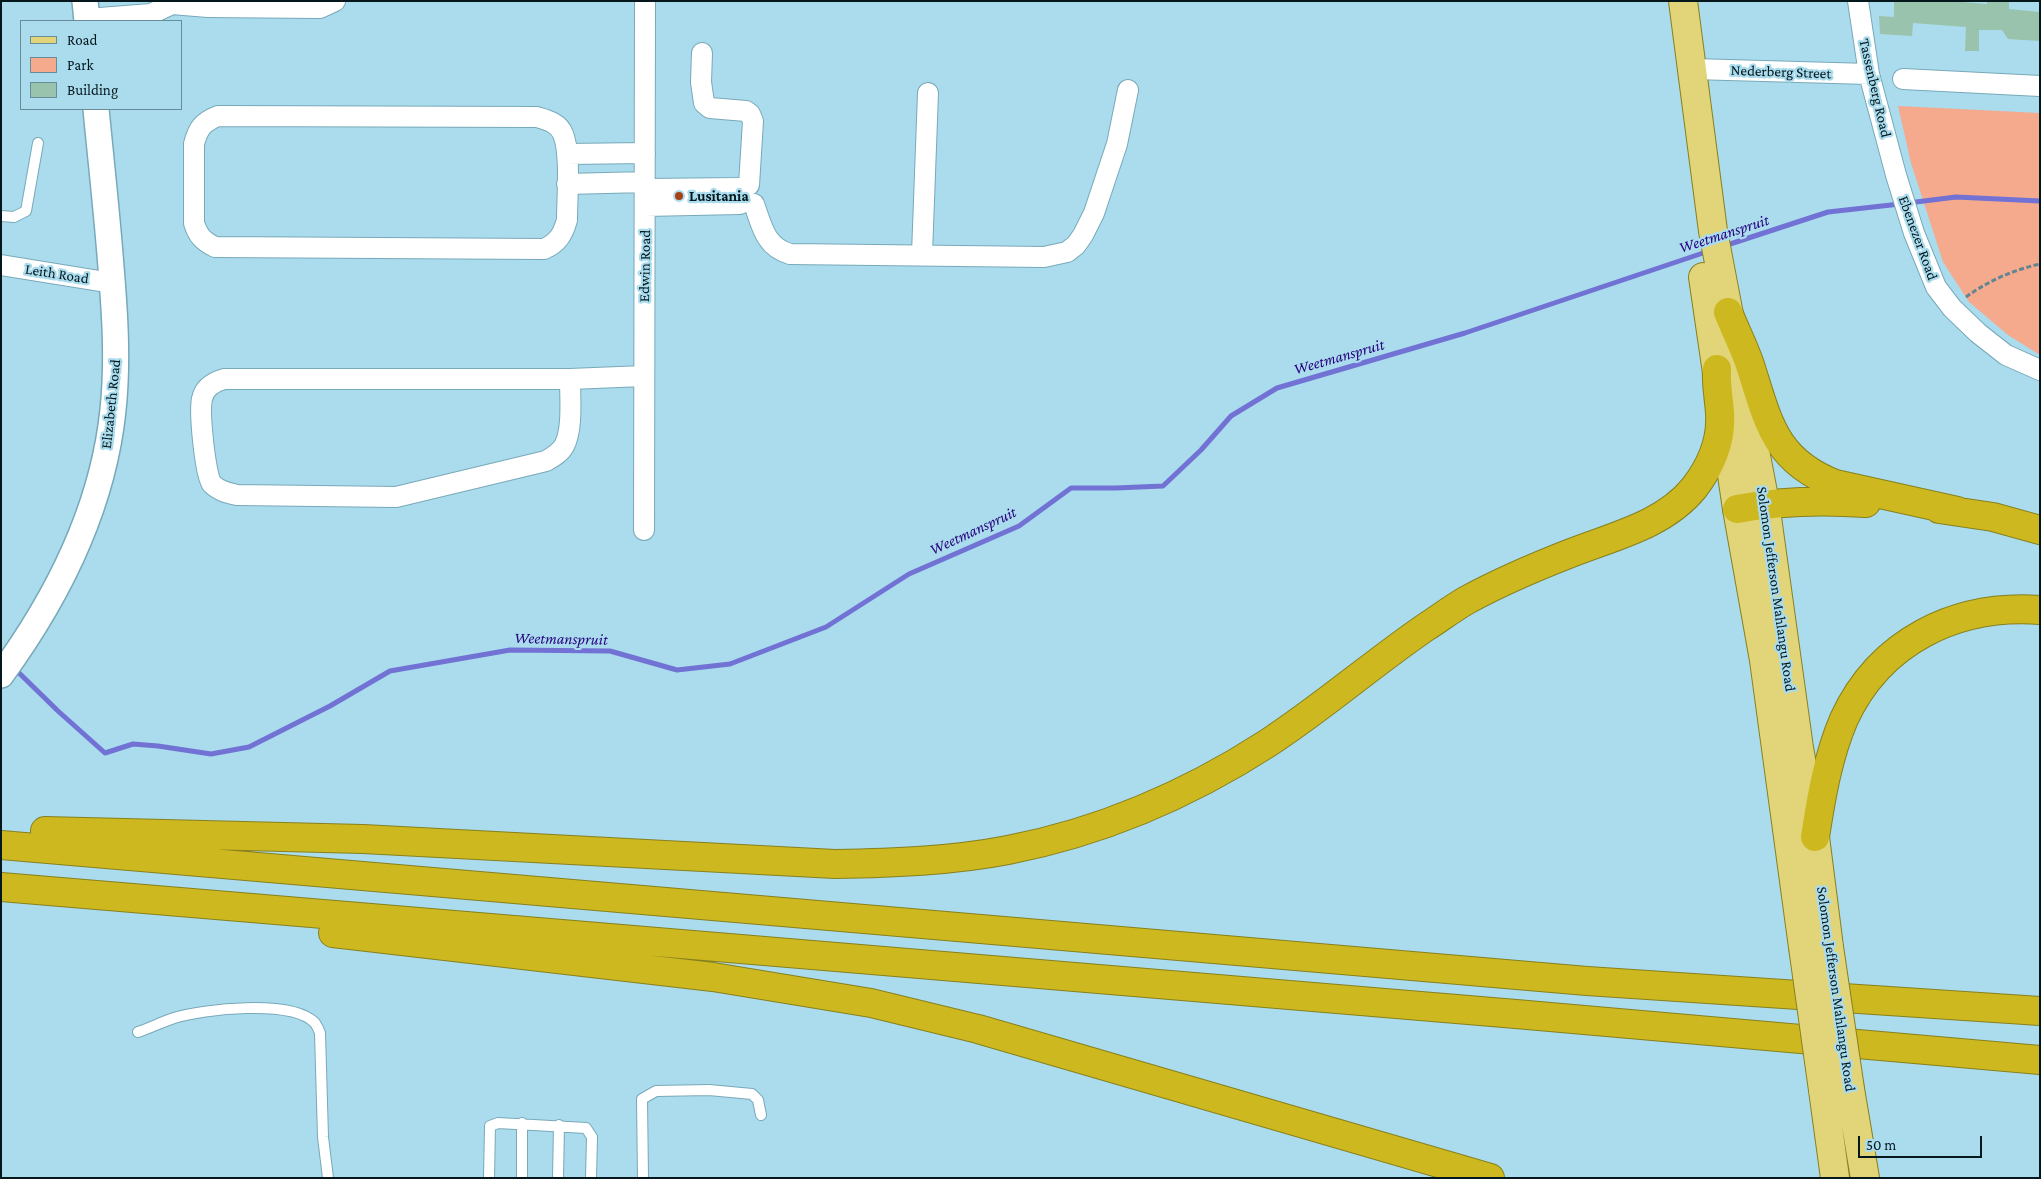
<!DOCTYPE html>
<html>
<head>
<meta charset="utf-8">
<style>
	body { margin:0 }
	#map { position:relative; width:2041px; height:1179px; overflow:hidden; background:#aadced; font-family:"Crimson Pro",serif }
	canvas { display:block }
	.frame { position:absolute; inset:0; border:2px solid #04171d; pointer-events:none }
	.legend { position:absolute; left:20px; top:20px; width:162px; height:90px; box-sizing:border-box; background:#aadced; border:1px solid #688d9a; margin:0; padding:6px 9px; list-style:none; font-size:15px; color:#04171d }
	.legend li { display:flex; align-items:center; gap:10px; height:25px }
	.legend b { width:25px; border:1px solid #688d9a }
	.scale { position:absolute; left:1858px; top:1136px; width:124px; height:22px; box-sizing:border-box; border:2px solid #04171d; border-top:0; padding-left:6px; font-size:15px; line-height:18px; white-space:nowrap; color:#04171d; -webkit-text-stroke:4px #aadced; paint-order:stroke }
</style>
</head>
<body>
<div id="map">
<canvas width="2041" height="1179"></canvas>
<div class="frame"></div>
<ul class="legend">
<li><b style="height:6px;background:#e1d479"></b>Road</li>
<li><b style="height:14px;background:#f5a98d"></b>Park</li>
<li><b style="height:14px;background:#99c3ac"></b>Building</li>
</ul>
<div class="scale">50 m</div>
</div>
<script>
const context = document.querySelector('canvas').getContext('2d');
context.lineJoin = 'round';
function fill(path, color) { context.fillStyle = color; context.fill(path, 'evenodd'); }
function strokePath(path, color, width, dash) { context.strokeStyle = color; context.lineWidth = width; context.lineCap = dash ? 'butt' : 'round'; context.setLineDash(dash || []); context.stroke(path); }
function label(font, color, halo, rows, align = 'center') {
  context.font = font + ' "Crimson Pro",serif'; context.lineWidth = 4.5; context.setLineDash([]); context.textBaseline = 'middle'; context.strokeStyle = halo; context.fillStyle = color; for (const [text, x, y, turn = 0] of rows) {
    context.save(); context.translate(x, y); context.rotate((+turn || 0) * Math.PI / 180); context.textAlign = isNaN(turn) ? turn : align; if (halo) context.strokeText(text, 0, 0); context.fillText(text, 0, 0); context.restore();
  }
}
const green = new Path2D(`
	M1898,106L2040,113V355L2008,335L1969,302L1943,262L1911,163Z`);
const stream = new Path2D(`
	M1908,203L1956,197L2040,201
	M1724,246L1828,212L1900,204
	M14,668L58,711L105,753L133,744L158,746L211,754L249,747L330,706L390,671L510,650L610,651L677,670L730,664L826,627L909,574L1019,526L1071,488H1116L1163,486L1201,450L1231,416L1277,388L1465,333L1709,251`);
const building = new Path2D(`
	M1894,1H1950L1987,4V1H2009V9L2040,12V41L2008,39L2002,30H1979V51H1965L1966,27L1913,23L1912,36L1880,34L1879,16L1894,17Z`);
const path = new Path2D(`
	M1966,297C1988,281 2013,270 2040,264`);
const service = new Path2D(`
	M1,216L14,217L26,211L38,143
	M138,1032C150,1028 162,1022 174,1018C203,1009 292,999 315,1023C317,1026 319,1030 320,1033L323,1137L328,1178
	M522,1123V1178
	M489,1178L490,1126L498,1123L586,1128L592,1137L591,1178
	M558,1178L559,1125
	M643,1178L642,1099L656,1091L709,1090L752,1094L758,1100L761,1115`);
const minor = new Path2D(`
	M1858,1L1869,74L1896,175L1914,233L1936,287L1952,308L1978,333L2006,355L2040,370
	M87,19L151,14L172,4L208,7L320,8L335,1
	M702,53L701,82L704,103L710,108L746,111L750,114L753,121L749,185
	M1693,69L1869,74
	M1903,79L2040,86
	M218,116L537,117C547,120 559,123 563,134C571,153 567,198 567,220C563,234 558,243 544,249L215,247C203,241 198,236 194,223V144C198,128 203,122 218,116Z
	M567,154L645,153
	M567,184L645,182
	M645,189L739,188
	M754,204C762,226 765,247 790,254L1044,257L1067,252L1076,245L1083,235L1094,213L1117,144L1128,90
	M645,206L740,204
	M922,254L928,93
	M1,265L112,283
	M570,379C570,398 573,430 564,446C560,453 553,457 546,461L396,497L237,495C228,493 219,491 212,484C205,475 199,411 202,399C204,388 214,382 224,379H570L644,376
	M644,530L645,1`);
const tertiary = new Path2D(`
	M85,1L87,21
	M1,675C58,597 103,507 113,410C118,362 115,315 111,267C107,214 101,161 96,109`);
const primary = new Path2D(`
	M1683,1L1713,231L1765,503L1799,748L1815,837L1829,947
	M1703,277L1737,509L1764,660L1803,947
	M1850,1089L1865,1178
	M1823,1090L1835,1178`);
const motorway = new Path2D(`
	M1728,312C1735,330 1744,347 1750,365C1768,421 1774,460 1835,484L1957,511
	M1737,509C1779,501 1824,500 1866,503
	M1939,509L1993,517L2040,530
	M45,831L363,839L835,864C893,863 951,861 1008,850C1101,832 1189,794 1268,743C1323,707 1372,664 1426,627C1440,618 1453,608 1467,600C1500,582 1535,567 1571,553C1614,536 1664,525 1694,488C1711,466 1722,441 1720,413C1719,398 1716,384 1717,369
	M1815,837C1821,798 1828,756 1844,719C1880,641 1956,604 2040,610
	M1,845L1587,981L2040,1011
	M1,887L1516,1014L2040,1060
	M333,933L713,977L871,1003L978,1029L1490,1178`);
const primaryBridge = new Path2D(`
	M1803,947L1823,1090
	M1829,947L1850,1089`);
const markers = [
	[679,196,5,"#a74116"]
];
const streetNames = [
	["Nederberg Street",1781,72,2],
	["Tassenberg Road",1875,88,77],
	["Ebenezer Road",1918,238,70],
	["Edwin Road",645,266,-89],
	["Leith Road",57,274,9],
	["Elizabeth Road",111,404,-84],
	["Solomon Jefferson Mahlangu Road",1776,589,82],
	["Solomon Jefferson Mahlangu Road",1836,989,82]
];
const poiNames = [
	["Lusitania",689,196]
];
const waterNames = [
	["Weetmanspruit",1724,234,-18],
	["Weetmanspruit",1339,357,-16],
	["Weetmanspruit",973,531,-25],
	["Weetmanspruit",561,639,1]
];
fill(green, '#f5a98d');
strokePath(stream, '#7172d4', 5);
fill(building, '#99c3ac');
strokePath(service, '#78a9b9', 12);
strokePath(minor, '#78a9b9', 22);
strokePath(tertiary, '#78a9b9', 28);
strokePath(primary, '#87801e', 30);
strokePath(motorway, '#87801e', 30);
strokePath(path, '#618592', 3, [5, 2.5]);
strokePath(service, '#fff', 10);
strokePath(minor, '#fff', 20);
strokePath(tertiary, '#fff', 25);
strokePath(primary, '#e1d479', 28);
strokePath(motorway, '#cdb81f', 28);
strokePath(primaryBridge, '#87801e', 30, []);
strokePath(primaryBridge, '#e1d479', 28);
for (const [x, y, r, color] of markers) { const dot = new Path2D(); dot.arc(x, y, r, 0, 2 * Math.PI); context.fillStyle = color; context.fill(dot); strokePath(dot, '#aadced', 2); }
label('15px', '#04171d', '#aadced', streetNames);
label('bold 15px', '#04171d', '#aadced', poiNames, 'left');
label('italic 16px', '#280381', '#aadced', waterNames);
</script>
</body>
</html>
